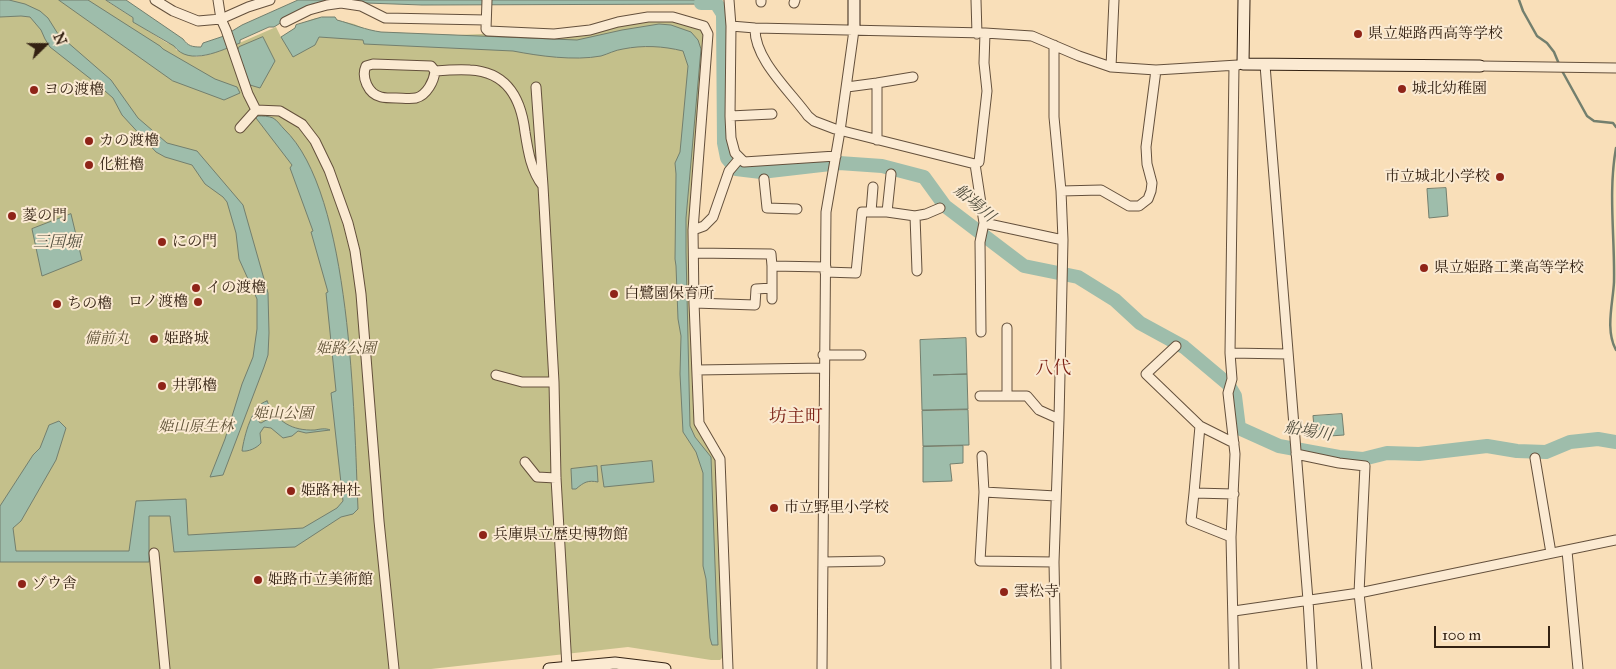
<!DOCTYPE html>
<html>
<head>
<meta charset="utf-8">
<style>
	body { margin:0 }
	#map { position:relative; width:1616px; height:669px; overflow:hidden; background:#f9dfb9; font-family:"IM FELL Great Primer",serif }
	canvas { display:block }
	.north { position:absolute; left:20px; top:20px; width:50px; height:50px; -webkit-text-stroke:4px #fbead2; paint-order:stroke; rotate:68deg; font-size:14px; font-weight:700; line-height:20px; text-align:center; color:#332112 }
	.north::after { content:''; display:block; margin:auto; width:18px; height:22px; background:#332112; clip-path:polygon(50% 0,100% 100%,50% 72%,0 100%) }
	.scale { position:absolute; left:1434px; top:626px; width:116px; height:22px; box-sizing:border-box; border:2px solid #332112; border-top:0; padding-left:6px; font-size:15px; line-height:18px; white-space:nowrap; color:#332112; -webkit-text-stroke:4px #fbead2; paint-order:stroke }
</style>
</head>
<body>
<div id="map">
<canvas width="1616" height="669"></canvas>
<div class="north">N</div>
<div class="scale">100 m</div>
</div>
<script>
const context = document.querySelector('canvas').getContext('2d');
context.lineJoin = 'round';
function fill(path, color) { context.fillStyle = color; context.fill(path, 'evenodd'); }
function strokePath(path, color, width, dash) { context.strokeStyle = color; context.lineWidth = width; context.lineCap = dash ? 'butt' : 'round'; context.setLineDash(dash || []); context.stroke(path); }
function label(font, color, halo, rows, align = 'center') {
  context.font = font + ' "IM FELL Great Primer","Noto Serif JP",serif'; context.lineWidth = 4; context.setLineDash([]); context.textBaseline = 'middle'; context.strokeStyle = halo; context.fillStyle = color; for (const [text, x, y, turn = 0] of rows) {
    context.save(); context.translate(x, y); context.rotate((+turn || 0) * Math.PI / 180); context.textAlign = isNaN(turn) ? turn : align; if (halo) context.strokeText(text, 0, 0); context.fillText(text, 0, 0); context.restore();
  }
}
const green = new Path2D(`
	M0,0H105L133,18L134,22L167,43L174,45L176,50L196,57L207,55L228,48L276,27L281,37L295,28L296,25L316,18L335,17L337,20L354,24L370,31L381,32L458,35L600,29L654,19L680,21L702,28L707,37L692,220L697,427L717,457L724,656L720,660H711L628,647L431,669H0Z`);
const water = new Path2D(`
	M0,0H9L25,4L40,11L48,18L58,34L111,80L138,118L167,143L197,151L243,205L268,293L269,333L268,355L264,367L223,475L210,477L225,439L242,384L253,357L257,329V299L239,259L236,233L227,202L223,197L205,184L192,165L165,157L156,152L122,115L113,98L105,91L103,87L92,80L50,47L45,39L41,30L30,17L21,16L0,17Z
	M59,0H88L160,46L163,49L215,79L237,87L240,93L224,100L173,81Z
	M106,0H126L183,39C188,46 192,47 201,47L203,43L224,36L242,25L298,0H715L724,4L422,5L366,3L348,1L290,17L274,27H269L240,40V43C222,50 189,67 174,46L133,22V18Z
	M322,17H335L337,20C352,24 366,30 381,32L577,40L622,30L659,24L671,25L691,32L698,40L701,49L686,218V252L690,426L695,437L711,457L718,645H712L710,638L706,579L703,566V473L696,452L683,432L680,374L681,336L678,319L676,266L675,259L676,174L675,163L680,152L688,66L683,51C663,46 643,45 623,49C615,50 608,54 601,56C574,61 539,56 513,51L364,44L363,40L319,37L315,45L293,57L281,37L295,28L296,25Z
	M263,37L275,61L260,88L250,85L237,51L239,47Z
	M258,116C262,116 269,116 273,118C277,120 281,126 284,129C352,193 354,417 358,509L353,514L341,517L295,547L174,552L170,516H149V562H0V506L33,455L40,448L49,425L59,421L66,428L56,460L21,521L13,528L16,551H129L136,501L186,499L188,535L303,528L337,508L343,501L331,393L336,391L326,293L328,292L311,232L313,231L290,168L292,165L256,118Z
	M1446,188L1448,216L1429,218L1427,189Z
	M71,214L82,260L42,276L32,229Z
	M966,338L967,374L933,375L967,374L968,409L922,410L920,340Z
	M267,401C277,422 292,431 315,430C320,429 326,428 330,430L306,433L298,431L292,436L283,438L271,428L264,427L260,433L261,443C257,448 248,452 242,451C244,437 252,404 267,401ZM263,410L268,413L270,418L261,423L259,422L258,414L260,411Z
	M968,410L969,445L923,446L922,411Z
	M1342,414L1344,435L1315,437L1313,416Z
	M963,446V463L950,464L952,481L923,482V447Z
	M652,461L654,482L604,487L601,466Z
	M597,466L598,482C588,480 584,482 576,489H572L571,469Z`);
const stream = new Path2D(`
	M1519,0L1523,11L1537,36L1547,43L1554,52L1559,64
	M1561,69L1587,116L1594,121L1613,123L1616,127
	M1616,148C1608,192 1615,238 1614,282C1613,303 1605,330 1616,350`);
const river = new Path2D(`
	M701,3H716L723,14L724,143L727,158L736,169L761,172L839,163L882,166L924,177L945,206L1024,266L1078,277L1115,300L1140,323L1184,347L1228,384L1235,396L1239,428L1279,446L1339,457L1363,459L1387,453L1419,454L1487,446L1517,451L1546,452L1570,442L1598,439L1616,442`);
const street = new Path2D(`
	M155,0L173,11L198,21L221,19L248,7L270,0
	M218,0L221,19L226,30L248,94L256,110
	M487,0L486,29L488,31L554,34L590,30L618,22L648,17H673L704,26L708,34L693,230L694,303L699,423L720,459L728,669
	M729,0L731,26L755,28L985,33L1032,36L1079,56L1111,67L1156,70L1238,65
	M976,0L977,34
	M761,2V0
	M794,3L795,0
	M285,22L309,10L327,5L341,3L361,6L385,18L486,20
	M731,26L730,116L731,138L735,153L744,162L836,156
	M755,28C754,59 790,91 808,116L814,121L835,129L975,164
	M1054,45V117L1061,191L1063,240L1059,419L1054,562L1056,669
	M1265,65L1308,600L1312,669
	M1234,66L1230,353L1232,379L1228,393L1235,454L1231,537L1234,669
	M1480,66L1616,68
	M1111,67L1114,0
	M435,71C434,81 427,95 416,98C410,99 402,98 396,98C391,98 385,98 381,97C368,94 361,77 366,66L373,64L431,66L435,71C447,70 459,69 470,70C507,72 521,98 525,132C528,151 531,171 543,186
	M536,87L543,186L554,382L556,478L567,667
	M847,87L877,83L913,77
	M256,110L280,111L302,124L315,141L329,170L348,223L355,251L361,294L379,521L394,669
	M730,116L772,114
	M240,128L256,110
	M877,140V83
	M764,179L767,208L797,209
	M1061,191L1101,190L1129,206H1139L1148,199L1151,191L1152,183L1147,164L1146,147L1156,70
	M871,212L873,187
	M887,212L891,174
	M915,216L917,271
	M984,223L1063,240
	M693,230L704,226L713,217L729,171L740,158
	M694,253L771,254L772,266L826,267
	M772,266V299
	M825,272L856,273L862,212H887L915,216L926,214L940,208
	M694,303L755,305L756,289L772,288
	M1007,328V396
	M981,332L980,242L984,223L975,164L979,162L987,91L984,63L985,33
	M1176,346L1146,374L1200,426L1234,443
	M1230,353L1288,354
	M823,355H861
	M697,370L824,368
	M496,375L522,382H554
	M980,396H1027L1039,410L1059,419
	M1200,426L1194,493L1234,494
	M1296,454L1339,463L1365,466L1359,593L1367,669
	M982,456L984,492L980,561L1054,562
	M1535,458L1551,553
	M525,462L537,477L556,478
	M984,492L1056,496
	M1194,493L1191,521L1231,537
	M1567,551L1578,669
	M154,553L165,669
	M823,562L880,561
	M1234,611L1359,593L1616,540
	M822,669L826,212L840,131L854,30`);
const secondary = new Path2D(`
	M854,0V30
	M1244,0L1243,64L1480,66
	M549,669L615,663L665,669`);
const markers = [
	[1358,34,5,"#8f2418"],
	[1402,89,5,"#8f2418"],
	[34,90,5,"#8f2418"],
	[89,141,5,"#8f2418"],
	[89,165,5,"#8f2418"],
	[1500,177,5,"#8f2418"],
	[12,216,5,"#8f2418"],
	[162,242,5,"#8f2418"],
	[1424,268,5,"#8f2418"],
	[196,288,5,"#8f2418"],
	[614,294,5,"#8f2418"],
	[198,302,5,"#8f2418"],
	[57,304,5,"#8f2418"],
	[154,339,5,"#8f2418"],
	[162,386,5,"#8f2418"],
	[291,491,5,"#8f2418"],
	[774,508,5,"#8f2418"],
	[483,535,5,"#8f2418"],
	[258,580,5,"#8f2418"],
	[22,584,5,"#8f2418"],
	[1004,592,5,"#8f2418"]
];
const poiNames = [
	["県立姫路西高等学校",1368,34],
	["城北幼稚園",1412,89],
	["ヨの渡櫓",44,90],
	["カの渡櫓",99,141],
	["化粧櫓",99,165],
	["市立城北小学校",1490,177,"right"],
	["菱の門",22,216],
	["にの門",172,242],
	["県立姫路工業高等学校",1434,268],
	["イの渡櫓",206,288],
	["白鷺園保育所",624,294],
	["ロノ渡櫓",188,302,"right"],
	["ちの櫓",67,304],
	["姫路城",164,339],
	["井郭櫓",172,386],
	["姫路神社",301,491],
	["市立野里小学校",784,508],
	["兵庫県立歴史博物館",493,535],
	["姫路市立美術館",268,580],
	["ゾウ舎",32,584],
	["雲松寺",1014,592]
];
const parkNames = [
	["備前丸",107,339],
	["姫路公園",346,349],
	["姫山公園",283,414],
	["姫山原生林",196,427]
];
const waterNames = [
	["船場川",974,204,40],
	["三国堀",57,243],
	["船場川",1308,432,10]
];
const quarterNames = [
	["八代",1053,370],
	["坊主町",796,418]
];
fill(green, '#c4c08b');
fill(water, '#9ebdab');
strokePath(water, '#737f6e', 1);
strokePath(stream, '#737f6e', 2.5);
strokePath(river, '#9ebdab', 14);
strokePath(street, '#64503c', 11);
strokePath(secondary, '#332112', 13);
strokePath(street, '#fbead2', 9);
strokePath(secondary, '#fbead2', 11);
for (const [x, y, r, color] of markers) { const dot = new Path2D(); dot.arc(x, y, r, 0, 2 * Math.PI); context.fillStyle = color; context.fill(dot); strokePath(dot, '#fbead2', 2); }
label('15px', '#332112', '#fbead2', poiNames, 'left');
label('italic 15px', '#5e5136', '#fbead2', parkNames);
label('italic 16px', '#535040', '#fbead2', waterNames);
label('18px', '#7a1f14', '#fbead2', quarterNames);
</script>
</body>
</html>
